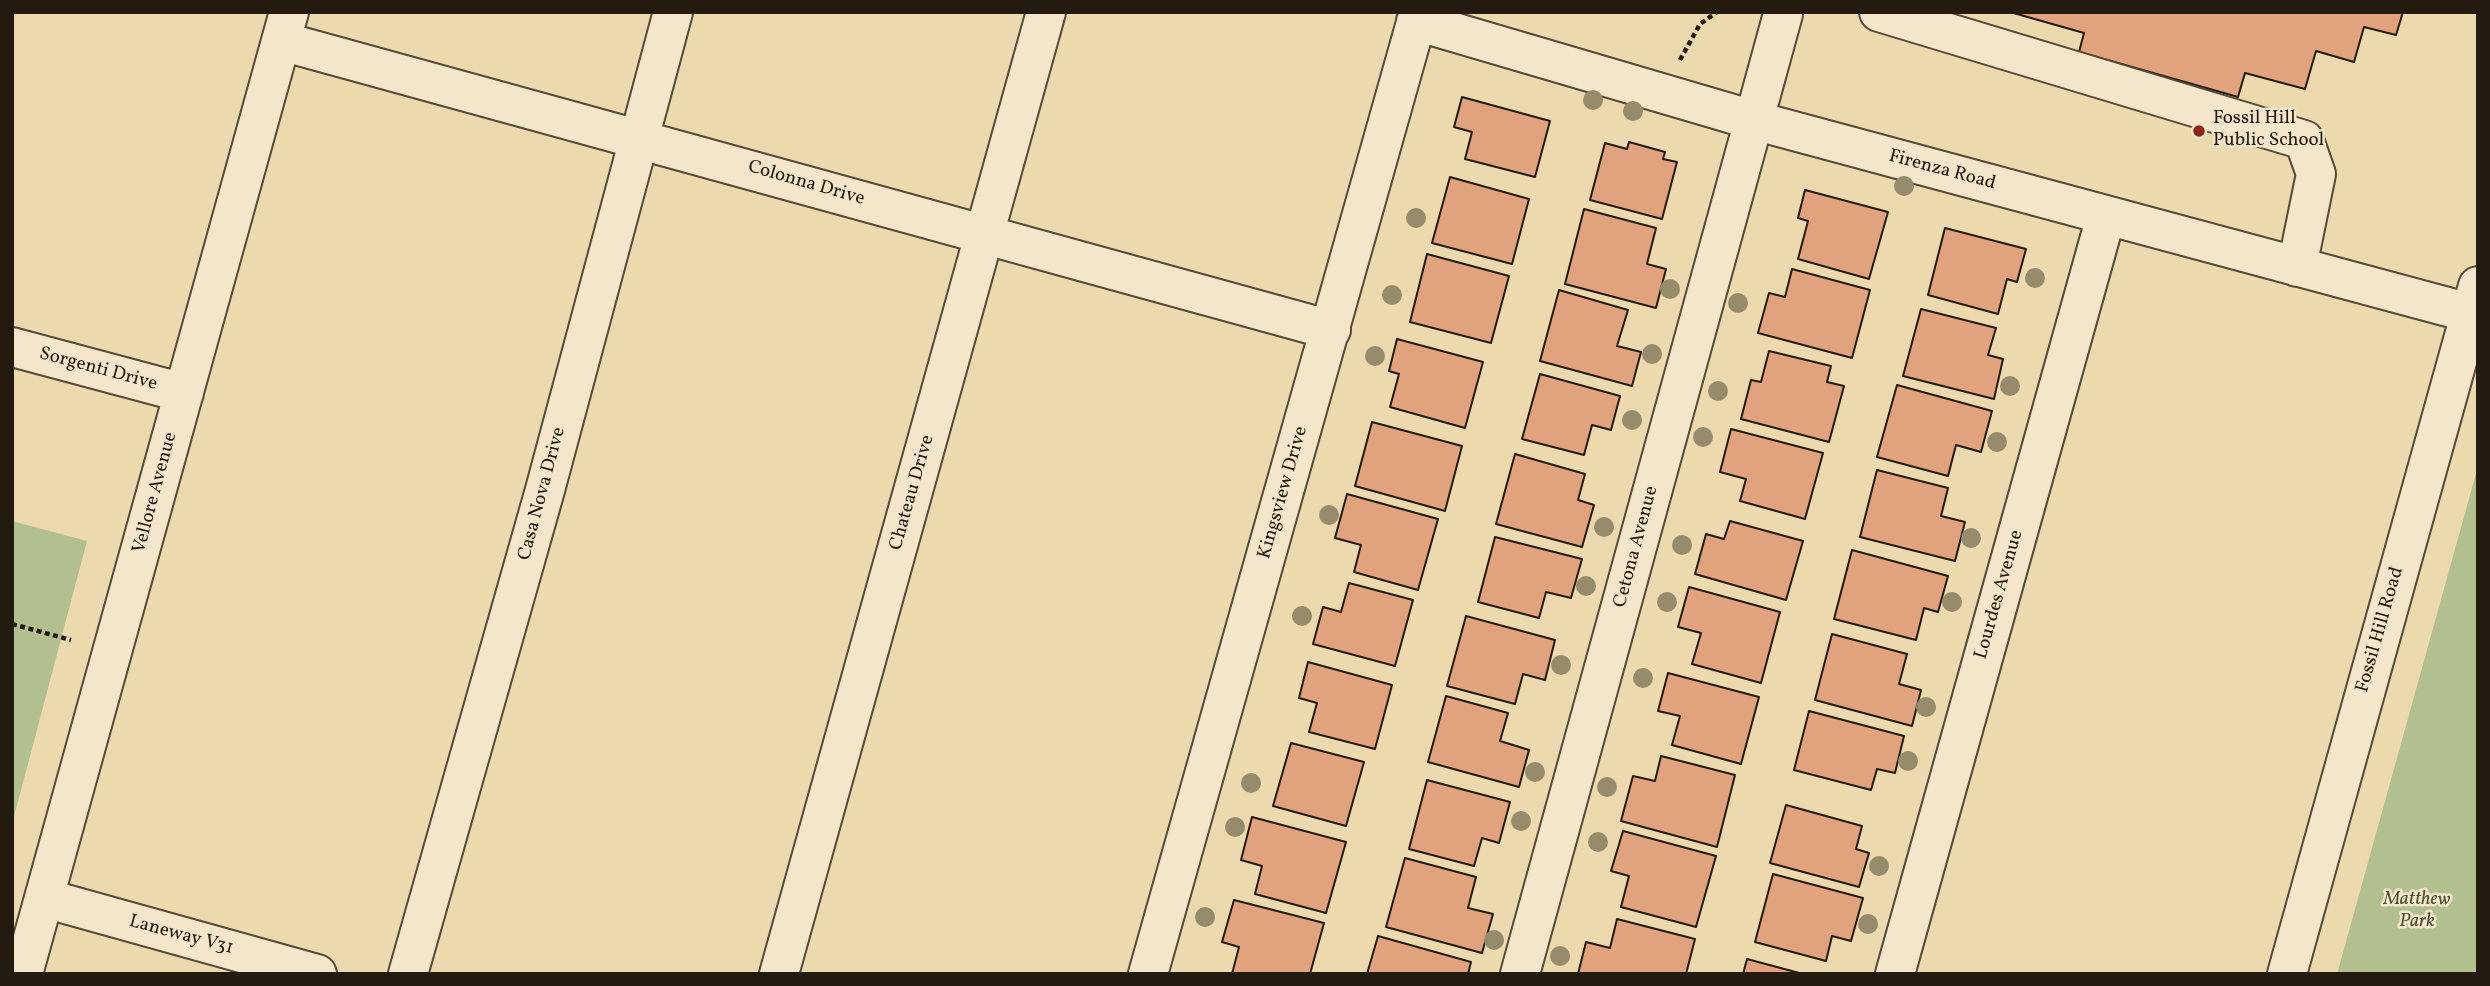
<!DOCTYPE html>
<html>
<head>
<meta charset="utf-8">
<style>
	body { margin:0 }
	#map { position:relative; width:2490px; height:986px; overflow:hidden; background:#edd9ae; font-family:Vollkorn,serif }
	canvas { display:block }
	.frame { position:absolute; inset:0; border:14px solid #231b10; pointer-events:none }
</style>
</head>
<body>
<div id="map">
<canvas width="2490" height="986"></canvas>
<div class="frame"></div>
</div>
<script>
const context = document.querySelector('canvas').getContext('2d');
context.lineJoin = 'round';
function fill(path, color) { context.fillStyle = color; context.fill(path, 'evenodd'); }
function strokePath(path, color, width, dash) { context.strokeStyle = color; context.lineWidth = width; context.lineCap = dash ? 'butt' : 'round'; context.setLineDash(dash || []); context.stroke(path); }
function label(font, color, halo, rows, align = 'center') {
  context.font = font + ' Vollkorn,serif'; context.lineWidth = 5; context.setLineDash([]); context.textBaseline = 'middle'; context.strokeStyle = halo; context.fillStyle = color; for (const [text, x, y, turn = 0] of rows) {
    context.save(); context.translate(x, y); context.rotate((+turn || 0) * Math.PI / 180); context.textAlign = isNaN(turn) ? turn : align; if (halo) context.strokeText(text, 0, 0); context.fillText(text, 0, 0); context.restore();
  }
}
const green = new Path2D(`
	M2478,466V974H2337L2475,477Z
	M12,521L87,541L12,824Z`);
const building = new Path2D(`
	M2010,12H2403L2396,35L2364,27L2354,62L2316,51L2305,89L2245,73L2238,97L2079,52L2084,33Z
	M1462,97L1550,121L1535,177L1465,159L1472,132L1454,127Z
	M1629,142L1665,152L1663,159L1677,162L1662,219L1590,200L1605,143L1627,149Z
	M1450,177L1529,199L1512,264L1432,243Z
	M1805,190L1888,212L1869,279L1798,259L1808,221L1798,218Z
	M1584,209L1656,228L1647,264L1666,269L1656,308L1565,284Z
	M1945,228L2026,249L2017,282L2007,279L1998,314L1928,295Z
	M1427,254L1509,276L1491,343L1410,322Z
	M1792,269L1870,290L1852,358L1758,333L1769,293L1785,297Z
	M1559,290L1628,310L1617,346L1641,352L1632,386L1540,361Z
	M1921,309L1996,328L1988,355L2003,359L1994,399L1903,376Z
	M1397,339L1483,362L1465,428L1390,407L1399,374L1389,371Z
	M1769,351L1831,366L1827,382L1844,386L1829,442L1741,419L1751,380L1761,382Z
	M1540,374L1620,396L1611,430L1592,425L1584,455L1522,439Z
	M1897,385L1992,411L1981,452L1956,445L1948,476L1877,457Z
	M1372,422L1462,446L1445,511L1355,486Z
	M1731,429L1823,453L1805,519L1740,501L1746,479L1720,472Z
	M1515,454L1585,474L1578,500L1594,505L1582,547L1496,524Z
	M1877,470L1948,488L1941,516L1965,522L1955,561L1860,537Z
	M1347,494L1438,519L1418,590L1354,572L1361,545L1335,538Z
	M1730,521L1803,541L1786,600L1695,574L1706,534L1724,539Z
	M1495,537L1582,559L1571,598L1546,592L1539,618L1478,602Z
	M1852,550L1948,576L1938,612L1924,608L1916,640L1834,619Z
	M1349,583L1413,600L1395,666L1313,644L1323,607L1341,612Z
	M1689,587L1780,612L1761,683L1692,664L1701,633L1678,627Z
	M1466,616L1555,640L1545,680L1523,674L1515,704L1447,686Z
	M1832,634L1907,654L1899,684L1921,690L1912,726L1815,700Z
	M1308,662L1392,685L1375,749L1309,732L1317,703L1299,698Z
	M1668,673L1759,697L1741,764L1672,745L1680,716L1658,711Z
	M1446,696L1508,713L1500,741L1529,750L1519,787L1428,762Z
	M1809,711L1904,736L1895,773L1877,769L1871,790L1794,770Z
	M1291,743L1364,762L1346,826L1273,806Z
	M1661,756L1735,775L1717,847L1621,821L1633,776L1655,781Z
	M1427,780L1510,802L1499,843L1482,838L1474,866L1409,849Z
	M1786,805L1862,826L1856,849L1869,853L1859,887L1770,863Z
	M1252,817L1346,842L1326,913L1255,894L1262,866L1241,860Z
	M1623,831L1716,856L1696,927L1621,907L1629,876L1611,871Z
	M1405,858L1476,877L1468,908L1493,914L1482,953L1386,927Z
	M1773,874L1863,898L1851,941L1832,936L1826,961L1755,942Z
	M1234,900L1324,923L1310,974H1232L1239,947L1222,942Z
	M1617,919L1695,939L1686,974H1578L1586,942L1610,948Z
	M1378,936L1471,962L1468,974H1367Z
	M1747,959L1803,974H1743Z`);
const path = new Path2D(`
	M1680,60L1700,24L1717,12
	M12,624L71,640`);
const minor = new Path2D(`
	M1879,12L2304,140L2316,174L2297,267
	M1416,21L1753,120L2470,313
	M281,41L1331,330
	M12,347L184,393
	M44,898L317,974
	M23,974L289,12
	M408,974L545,490L673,12
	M779,974L1046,12
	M1148,974L1419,12
	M1520,974L1783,14
	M1895,974L2106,216
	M2287,974L2478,286`);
const trees = [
	[1593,100],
	[1633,111],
	[1904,186],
	[1416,218],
	[2035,278],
	[1670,289],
	[1392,295],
	[1738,303],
	[1652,354],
	[1375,356],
	[2010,386],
	[1718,391],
	[1632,420],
	[1703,437],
	[1997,442],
	[1329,515],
	[1604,527],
	[1971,538],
	[1682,545],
	[1586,586],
	[1667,602],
	[1952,602],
	[1302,616],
	[1561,665],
	[1643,678],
	[1926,707],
	[1908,761],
	[1535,772],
	[1251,783],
	[1607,787],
	[1521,821],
	[1235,827],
	[1598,842],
	[1879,866],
	[1205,917],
	[1868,924],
	[1494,940],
	[1560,956]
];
const markers = [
	[2199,131,7,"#8f2418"]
];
const poiNames = [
	["Fossil Hill",2213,120],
	["Public School",2213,142]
];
const streetNames = [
	["Firenza Road",1942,171,15],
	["Colonna Drive",806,184,16],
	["Sorgenti Drive",98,370,15],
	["Vellore Avenue",156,493,-75],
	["Chateau Drive",913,493,-74],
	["Kingsview Drive",1284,493,-74],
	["Casa Nova Drive",543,494,-75],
	["Cetona Avenue",1637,547,-75],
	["Lourdes Avenue",2000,595,-74],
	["Fossil Hill Road",2381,630,-74],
	["Laneway V31",181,936,15]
];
const parkNames = [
	["Matthew",2417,901],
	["Park",2417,923]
];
fill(green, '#b2c08f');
fill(building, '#e1a37e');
strokePath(building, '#231b10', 2);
strokePath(minor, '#564a38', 42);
strokePath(path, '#231b10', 4.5, [5, 3.5]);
strokePath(minor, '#f3e6ca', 38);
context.fillStyle = '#968c6c';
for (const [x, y] of trees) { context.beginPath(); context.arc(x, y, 10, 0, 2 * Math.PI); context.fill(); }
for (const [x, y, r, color] of markers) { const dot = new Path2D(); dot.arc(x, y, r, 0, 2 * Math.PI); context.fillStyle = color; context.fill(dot); strokePath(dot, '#f3e6ca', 2.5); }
label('19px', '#231b10', '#f3e6ca', poiNames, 'left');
label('19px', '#231b10', '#f3e6ca', streetNames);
label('italic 19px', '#4e4d36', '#f3e6ca', parkNames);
</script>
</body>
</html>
